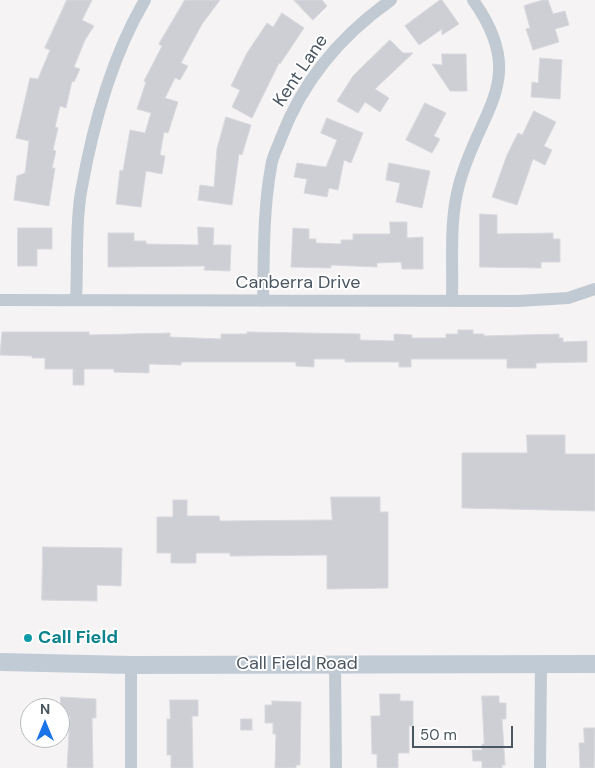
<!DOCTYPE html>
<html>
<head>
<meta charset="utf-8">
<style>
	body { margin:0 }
	#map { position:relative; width:595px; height:768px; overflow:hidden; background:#f5f3f3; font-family:"DM Sans",sans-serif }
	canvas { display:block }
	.north { position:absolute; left:20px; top:698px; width:50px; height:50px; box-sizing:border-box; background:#fff; border:1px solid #b7bbc0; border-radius:50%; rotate:0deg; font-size:14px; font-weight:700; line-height:20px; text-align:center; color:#4a5661 }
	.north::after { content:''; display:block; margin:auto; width:18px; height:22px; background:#1a73e8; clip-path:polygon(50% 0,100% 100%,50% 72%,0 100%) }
	.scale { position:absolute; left:412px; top:726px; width:101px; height:22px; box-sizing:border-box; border:2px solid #4a5661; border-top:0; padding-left:6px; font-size:15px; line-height:18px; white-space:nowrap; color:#4a5661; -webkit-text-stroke:4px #fff; paint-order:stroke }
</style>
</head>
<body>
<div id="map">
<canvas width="595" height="768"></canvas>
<div class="north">N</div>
<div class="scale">50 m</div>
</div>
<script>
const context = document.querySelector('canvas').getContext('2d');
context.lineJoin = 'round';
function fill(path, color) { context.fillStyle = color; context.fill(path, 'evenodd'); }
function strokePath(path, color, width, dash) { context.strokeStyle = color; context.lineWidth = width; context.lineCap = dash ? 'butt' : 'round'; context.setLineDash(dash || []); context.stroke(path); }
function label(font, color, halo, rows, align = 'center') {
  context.font = font + ' "DM Sans",sans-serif'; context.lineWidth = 4; context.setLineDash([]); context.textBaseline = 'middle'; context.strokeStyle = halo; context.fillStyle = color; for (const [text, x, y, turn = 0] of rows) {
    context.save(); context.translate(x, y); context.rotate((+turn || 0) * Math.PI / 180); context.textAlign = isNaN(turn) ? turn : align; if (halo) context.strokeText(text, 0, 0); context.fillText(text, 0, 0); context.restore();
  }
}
const building = new Path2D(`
	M67,0H92L82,20L94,26L85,40L74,67L80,69L74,82L72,81L66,108L60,106L55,127L58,128L53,150L56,151L52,168H55L49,206L14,200L17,176L25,173L27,158L29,141L16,138L30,78L38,79L50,50L45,48Z
	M185,0H220L202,24L181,63L188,66L180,80L175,78L165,98L178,102L168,133L164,132L160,155L165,156L162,174L146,171L141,207L116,204L120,170L123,171L130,130L145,133L151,113L137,109L146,82L144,81L162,46L159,44Z
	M294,0H322L327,6L313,20Z
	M440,0H442L459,24L442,35V29L419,45L405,26Z
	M543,0H548L553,14L565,11L569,25L555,29L559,42L533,50L526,29L530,28L524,6Z
	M282,13L304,28L280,64L279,63L252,118L232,107L240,90L231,86L247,53L267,23L273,27Z
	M390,40L403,53H413L375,89L389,98L380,112L365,102L358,113L337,101L353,76Z
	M442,54H466L467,91H450L432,64L442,65Z
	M540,58L562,60L560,99L531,97L532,82L538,83Z
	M425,103L446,113L434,136L440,139L432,153L406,140Z
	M534,111L556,122L544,146L552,150L545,165L533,159L517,205L492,197L507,155L518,133L522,135Z
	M226,117L251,125L242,155L239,154L232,205L198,200L200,185L214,187L217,149Z
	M327,118L363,133L351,163L344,160L338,190L329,188L327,197L304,193L307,179L294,177L297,163L326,167L337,140L321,133Z
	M389,163L430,171L422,208L396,202L400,183L386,180Z
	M480,214L497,215V234L553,233V239H560V262H541V268L480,267Z
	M390,222H407V238L423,237V269H402L401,262L377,263V267L331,265V268L291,267L293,228L309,229V239H316V243L341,244V240H353V234H390Z
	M198,227L214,228L213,245H231L230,271L204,270L205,266L108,267V233H134V241H146V244L198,245Z
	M18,228H52V249H37V266H18Z
	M458,330H473V334H484V336L559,334V338H563V342L587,341V362L536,363V368H507V359H411V367H399V362H345V359H314V367L296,366V362H181V365L149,364V373L114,372V369H84V385H73V369H45V358H32V356L0,355L2,332H89V335L170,333V337L221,339V334H247V332L360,334V340L394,341V334L412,335V338H446V334H458Z
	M527,435H565V454H595V511L462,508V453H527Z
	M331,497H380V512H388V588L327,589V555L230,556V553H196V563H171V553H157V517H173V500H187V516H219L220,521L332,520Z
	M43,547L122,548L121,586L97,585V601L42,600Z
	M380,694H400V701H413V726H409V753H398V768H377V754H372L371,716H380Z
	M482,696H499V703H506V719H502L505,765H502V768H482V761H473L472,750H482V744H484Z
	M61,697L96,699V718H92L93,768H67L70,716H61Z
	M170,700H198V716H192L193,768H171V755H167V719H170Z
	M272,701L301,702L300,765H296V768H275L276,734H273V723H265V705H272Z
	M241,719H252V730H241Z
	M584,728H595L594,768H580L579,743H584Z`);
const street = new Path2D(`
	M452,299C453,262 449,221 459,185C479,109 530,80 473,0
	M0,300L518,301L568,298L595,289
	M76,300C78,265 75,227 81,192C92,129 112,56 145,0
	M263,301C264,256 263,211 271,167C272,157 278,147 281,138C303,80 340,36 391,0
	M335,664L336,768
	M131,768V665
	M540,768L541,664`);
const secondary = new Path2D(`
	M0,662L131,665L595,664`);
const markers = [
	[28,638,5,"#0f9aa8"]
];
const streetNames = [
	["Kent Lane",301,71,-56],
	["Canberra Drive",298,283],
	["Call Field Road",297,664]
];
const cultureNames = [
	["Call Field",38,638]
];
fill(building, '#cdcfd5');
strokePath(building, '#d7d9de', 1);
strokePath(street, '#c1cad2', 12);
strokePath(secondary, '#c1cbd6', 18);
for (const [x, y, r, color] of markers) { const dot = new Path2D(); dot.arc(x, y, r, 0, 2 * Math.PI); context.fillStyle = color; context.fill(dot); strokePath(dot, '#fff', 2); }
label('18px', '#4a5661', '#fff', streetNames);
label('bold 18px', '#0d838f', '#fff', cultureNames, 'left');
</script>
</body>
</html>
